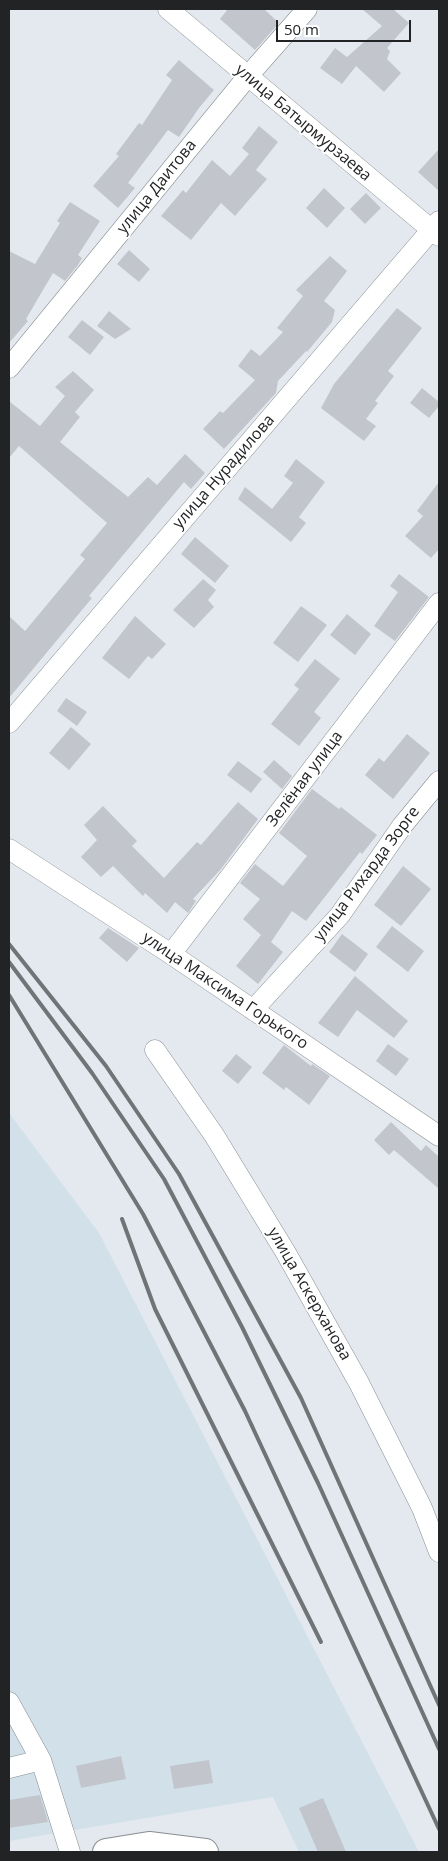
<!DOCTYPE html>
<html>
<head>
<meta charset="utf-8">
<style>
	body { margin:0 }
	#map { position:relative; width:448px; height:1861px; overflow:hidden; background:#e3e9ee; font-family:"Open Sans",sans-serif }
	canvas { display:block }
	.frame { position:absolute; inset:0; border:10px solid #212325; pointer-events:none }
	.scale { position:absolute; left:276px; top:20px; width:135px; height:22px; box-sizing:border-box; border:2px solid #212325; border-top:0; padding-left:6px; font-size:15px; line-height:18px; white-space:nowrap; color:#212325; -webkit-text-stroke:4px #fff; paint-order:stroke }
</style>
</head>
<body>
<div id="map">
<canvas width="448" height="1861"></canvas>
<div class="frame"></div>
<div class="scale">50 m</div>
</div>
<script>
const context = document.querySelector('canvas').getContext('2d');
context.lineJoin = 'round';
function fill(path, color) { context.fillStyle = color; context.fill(path, 'evenodd'); }
function strokePath(path, color, width, dash) { context.strokeStyle = color; context.lineWidth = width; context.lineCap = dash ? 'butt' : 'round'; context.setLineDash(dash || []); context.stroke(path); }
function label(font, color, halo, rows, align = 'center') {
  context.font = font + ' "Open Sans",sans-serif'; context.lineWidth = 4; context.setLineDash([]); context.textBaseline = 'middle'; context.strokeStyle = halo; context.fillStyle = color; for (const [text, x, y, turn = 0] of rows) {
    context.save(); context.translate(x, y); context.rotate((+turn || 0) * Math.PI / 180); context.textAlign = isNaN(turn) ? turn : align; if (halo) context.strokeText(text, 0, 0); context.fillText(text, 0, 0); context.restore();
  }
}
const built = new Path2D(`
	M9,1113L99,1233L419,1852H299L273,1797L9,1841Z`);
const building = new Path2D(`
	M228,9H264L279,23L255,50L220,19Z
	M362,9H393L409,23L387,48L390,51L387,59L401,73L384,92L356,66L342,84L320,68L335,48L347,57L382,26Z
	M179,60L214,90L199,108L179,137L168,130L128,183L135,188L118,208L93,186L119,156L116,154L139,123L142,125L172,80L166,75Z
	M259,126L278,142L256,170L267,179L235,216L221,203L191,240L161,216L183,190L186,193L212,160L230,176L249,154L242,148Z
	M439,149V191L418,172Z
	M324,188L345,208L327,228L306,208Z
	M366,193L381,208L365,224L350,209Z
	M70,202L100,221L78,255L82,258L78,265L65,281L53,273L26,319L28,321L9,343V251L35,264L60,223L57,221Z
	M129,250L150,269L139,282L117,264Z
	M330,256L347,271L324,301L335,310L332,322L307,352L306,351L278,381L276,393L224,449L203,429L220,411L223,413L255,380L238,366L251,349L260,356L283,332L277,328L303,296L296,290Z
	M397,308L422,328L388,371L394,376L375,401L378,403L366,419L376,426L364,441L321,408L334,384Z
	M109,311L131,329L115,339L97,326Z
	M82,320L104,337L90,355L68,337Z
	M73,371L94,390L75,412L80,417L60,442L128,497L148,477L157,485L185,454L205,473L191,489L184,482L89,596L92,598L9,698V616L25,631L85,559L80,555L107,523L19,446L9,458V401L40,426L65,396L55,387Z
	M422,388L439,402V406L429,418L410,403Z
	M296,459L325,482L299,517L306,523L291,542L238,499L245,487L272,509L293,483L284,476Z
	M439,482V549L431,558L405,536L423,516L417,511Z
	M195,537L229,566L215,583L181,554Z
	M399,574L429,597L395,641L374,626L398,592L390,586Z
	M203,579L216,590L208,600L214,607L194,628L173,610Z
	M301,606L327,625L298,662L273,643Z
	M347,614L371,634L355,655L330,635Z
	M135,616L166,644L152,659L148,656L129,679L102,658Z
	M315,659L340,679L314,712L321,718L299,746L271,724L299,689L294,685Z
	M66,698L87,712L77,726L57,711Z
	M71,727L91,744L69,770L49,753Z
	M407,734L430,753L393,799L365,775L379,758L384,762Z
	M274,760L292,776L282,789L263,772Z
	M238,761L262,779L251,793L227,775Z
	M312,789L339,809L341,807L377,835L362,854L360,852L306,921L292,911L271,942L283,952L258,984L236,966L261,935L243,919L260,899L240,883L255,864L283,886L307,856L279,833Z
	M238,802L258,819L221,869L193,899L196,901L188,913L175,902L167,913L145,893L143,896L113,866L101,877L81,857L97,840L84,825L103,806L137,841L132,846L164,878L197,842L201,845Z
	M403,866L431,889L401,926L374,905Z
	M392,926L424,951L408,972L376,947Z
	M108,928L139,948L127,962L99,938Z
	M342,934L368,954L355,972L329,952Z
	M355,976L408,1021L394,1038L357,1010L338,1037L318,1023Z
	M388,1044L409,1059L396,1076L376,1061Z
	M284,1045L311,1066L312,1064L330,1076L309,1105L286,1087L284,1090L262,1073Z
	M236,1054L252,1067L238,1084L222,1071Z
	M391,1122L421,1151L426,1145L439,1157V1189L394,1150L389,1155L374,1140Z
	M121,1756L126,1779L81,1788L76,1766Z
	M209,1760L213,1783L174,1789L170,1766Z
	M40,1795L48,1822L9,1828V1800Z
	M323,1798L346,1852H318L299,1808Z`);
const minor = new Path2D(`
	M168,9L439,236
	M9,368L248,76L307,9
	M9,723L439,221
	M9,849L171,954L439,1136
	M171,954L439,603
	M253,1010L340,915L402,826L439,781
	M155,1050L214,1135L286,1253L359,1383L422,1508L439,1552
	M9,1702L41,1760L70,1852
	M9,1768L41,1760`);
const major = new Path2D(`
	M106,1852L149,1845L205,1852`);
const rail = new Path2D(`
	M9,944L106,1066L179,1174L301,1398L439,1705
	M9,962L92,1073L164,1179L242,1327L318,1483L439,1749
	M9,995L143,1214L245,1411L439,1829
	M122,1219L155,1309L321,1642`);
const streetNames = [
	["улица Батырмурзаева",303,123,40],
	["улица Даитова",157,187,-51],
	["улица Нурадилова",224,472,-49],
	["Зелёная улица",305,779,-53],
	["улица Рихарда Зорге",367,874,-53],
	["улица Максима Горького",225,991,34],
	["улица Аскерханова",309,1294,60]
];
fill(built, '#d2e0ea');
fill(building, '#c2c6cc');
strokePath(minor, '#888e92', 21);
strokePath(major, '#888e92', 28);
strokePath(minor, '#fff', 20);
strokePath(major, '#fff', 26);
strokePath(rail, '#707477', 4);
label('16px', '#212325', '#fff', streetNames);
</script>
</body>
</html>
